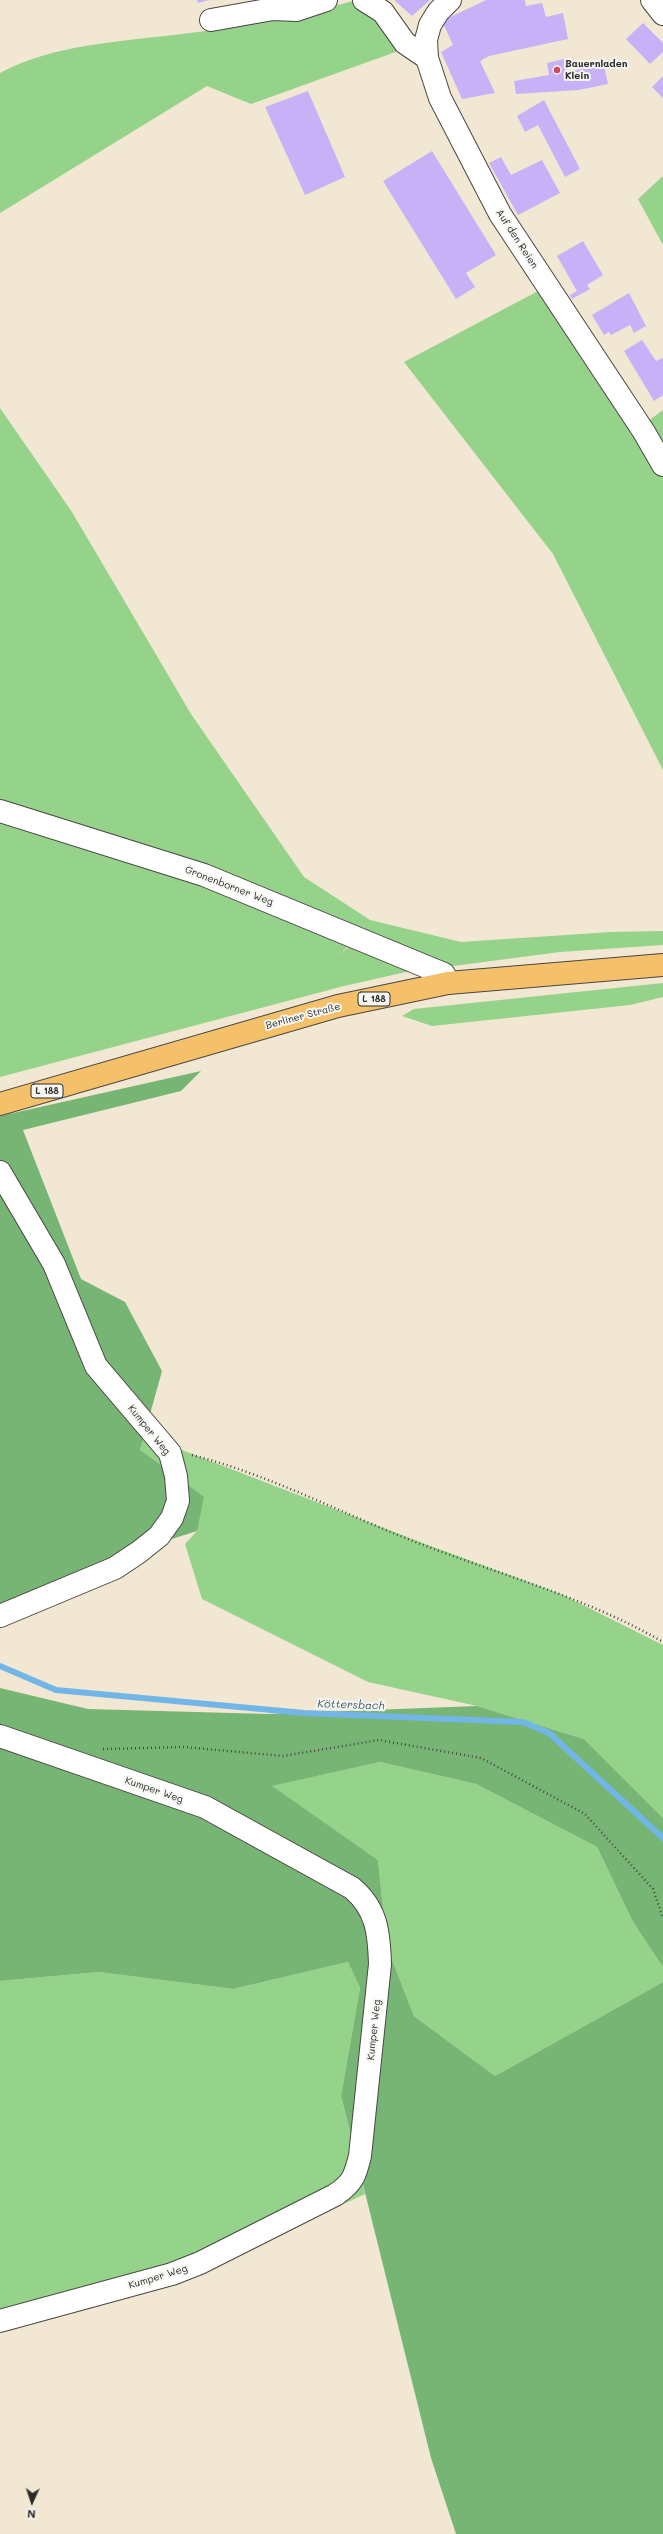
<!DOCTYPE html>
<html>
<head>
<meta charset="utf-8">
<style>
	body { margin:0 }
	#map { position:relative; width:663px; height:2534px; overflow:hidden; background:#f1e7d2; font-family:Mali,sans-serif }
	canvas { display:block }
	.north { position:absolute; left:12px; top:2482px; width:40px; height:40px; -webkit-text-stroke:3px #f6f6f2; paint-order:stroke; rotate:183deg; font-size:11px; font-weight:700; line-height:16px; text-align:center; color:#2b2b2b }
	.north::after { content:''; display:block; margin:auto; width:14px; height:18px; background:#2b2b2b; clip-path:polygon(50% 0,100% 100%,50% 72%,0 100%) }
</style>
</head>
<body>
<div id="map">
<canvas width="663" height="2534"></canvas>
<div class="north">N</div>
</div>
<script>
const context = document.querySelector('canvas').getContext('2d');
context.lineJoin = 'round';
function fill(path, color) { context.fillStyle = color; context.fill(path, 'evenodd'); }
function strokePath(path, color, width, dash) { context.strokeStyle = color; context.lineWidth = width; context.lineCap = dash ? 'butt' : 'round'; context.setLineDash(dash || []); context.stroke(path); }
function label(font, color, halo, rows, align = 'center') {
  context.font = font + ' Mali,sans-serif'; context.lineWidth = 4; context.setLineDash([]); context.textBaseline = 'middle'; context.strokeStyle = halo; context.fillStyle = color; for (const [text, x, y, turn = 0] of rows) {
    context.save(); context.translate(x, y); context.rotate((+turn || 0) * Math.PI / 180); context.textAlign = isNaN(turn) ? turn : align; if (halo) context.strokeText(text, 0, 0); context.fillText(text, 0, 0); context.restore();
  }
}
const green = new Path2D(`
	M356,0L377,16L401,50L251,104L207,86L0,213V73C57,42 134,41 198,32C251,25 304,15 356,0Z
	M663,176V245L638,199Z
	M540,290L636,430L663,410V770L553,554L404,362Z
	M0,408L72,512L191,714L304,877L370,920L461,942L611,932L663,931V945L560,952L438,968L360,933L366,925L340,955L353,942L415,970L344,986L0,1077Z
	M663,983V997L630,1005L432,1026L402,1016L414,1009Z
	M143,1435L420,1542L561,1594L663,1645V1818L584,1739L477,1706L368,1682L202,1599L185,1544L197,1531L140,1451Z
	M380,1762L476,1784L597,1847L633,1922L663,1967V1982L495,2076L414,2016L387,1947L378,1860L271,1786Z
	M348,1962L360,1988L341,2096L365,2194L203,2270L0,2328V1981L99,1972L233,1989Z`);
const forest = new Path2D(`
	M201,1071L181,1091L23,1130L81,1279L125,1302L162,1371L140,1450L204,1497L197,1531L121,1555L0,1608V1116Z
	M0,1688L88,1709L267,1714L477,1706L584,1739L663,1818V1967L633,1922L597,1847L476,1784L380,1762L272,1786L378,1860L387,1947L414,2016L495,2076L663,1982V2534H456L431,2458L341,2096L360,1988L348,1962L233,1989L99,1972L0,1981Z`);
const stream = new Path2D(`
	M0,1666L56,1690L304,1713L523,1722L549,1733L663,1838`);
const building = new Path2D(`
	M197,0H209L198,3Z
	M394,0H430L412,16Z
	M486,0H525L526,6L542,3L546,17L563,13L568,39L489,56L480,61L495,93L462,99L441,52L453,45L442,21Z
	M643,23L663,43V52L650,64L626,39Z
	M564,59L566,72L604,65L608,84L579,90L516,94L514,81L549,75L547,63Z
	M663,76V98L652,87Z
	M308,91L345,177L305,195L265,107Z
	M544,100L580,169L565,177L538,125L525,132L517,116Z
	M432,151L496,255L466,273L475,287L456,299L383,181Z
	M501,157L511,175L542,160L560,193L518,215L489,163Z
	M583,241L603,275L587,285L590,289L572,299L570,295L577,291L557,256Z
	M629,293L646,326L634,333L630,325L611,335L609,332L604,335L592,315Z
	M642,340L656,361L662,358L663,359V395L654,401L624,351Z`);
const path = new Path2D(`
	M192,1455C267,1474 337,1511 408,1539C493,1573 584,1596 663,1642
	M103,1749L184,1747L283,1756L379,1740L481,1758L585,1814L653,1889L663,1918`);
const minor = new Path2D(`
	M364,0L383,12L405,43L427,58
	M450,0L438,12L430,25L426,40L427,58L440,98L500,214L644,432L663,465
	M652,0L663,14
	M211,20L273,9L296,10L326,0
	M0,811L204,875L444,974L448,983
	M0,1172L54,1264L96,1366L170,1453L176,1476L178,1501L172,1518L159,1536L139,1552L115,1568L0,1616
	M0,1736L205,1807L352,1888C377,1909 379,1933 380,1964L360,2156C355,2176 353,2183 335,2195L200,2263L172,2274L0,2321`);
const major = new Path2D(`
	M0,1104L338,1006L448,983L663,965`);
const markers = [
	[557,70,4,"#d1495b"]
];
const shields = [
	[374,999,32],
	[47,1091,32]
];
const shieldNames = [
	["L 188",374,999],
	["L 188",47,1091]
];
const poiNames = [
	["Bauernladen",565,64],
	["Klein",565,76]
];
const streetNames = [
	["Auf den Reien",517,239,57],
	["Gronenborner Weg",229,886,21],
	["Berliner Straße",303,1016,-15],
	["Kumper Weg",149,1430,51],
	["Kumper Weg",154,1790,19],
	["Kumper Weg",374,2030,-84],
	["Kumper Weg",158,2277,-17]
];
const waterNames = [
	["Köttersbach",351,1705,2]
];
fill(green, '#94d389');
fill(forest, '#77b575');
strokePath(stream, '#72b6e8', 6);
fill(building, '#c7b2f8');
strokePath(minor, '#494744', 24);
strokePath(major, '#494744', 24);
strokePath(path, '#494744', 2.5, [1, 3]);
strokePath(minor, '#fff', 22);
strokePath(major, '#f4c16a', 22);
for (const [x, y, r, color] of markers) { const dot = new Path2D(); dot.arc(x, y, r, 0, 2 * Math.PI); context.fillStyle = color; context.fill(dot); strokePath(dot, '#f6f6f2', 1.5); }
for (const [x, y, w] of shields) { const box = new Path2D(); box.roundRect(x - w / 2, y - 7, w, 14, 3); context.fillStyle = '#f6f6f2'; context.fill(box); strokePath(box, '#2b2b2b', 1); }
label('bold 9px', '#2b2b2b', null, shieldNames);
label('bold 10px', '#2b2b2b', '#f6f6f2', poiNames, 'left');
label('10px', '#2b2b2b', '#f6f6f2', streetNames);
label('italic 11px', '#405564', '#f6f6f2', waterNames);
</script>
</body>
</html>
